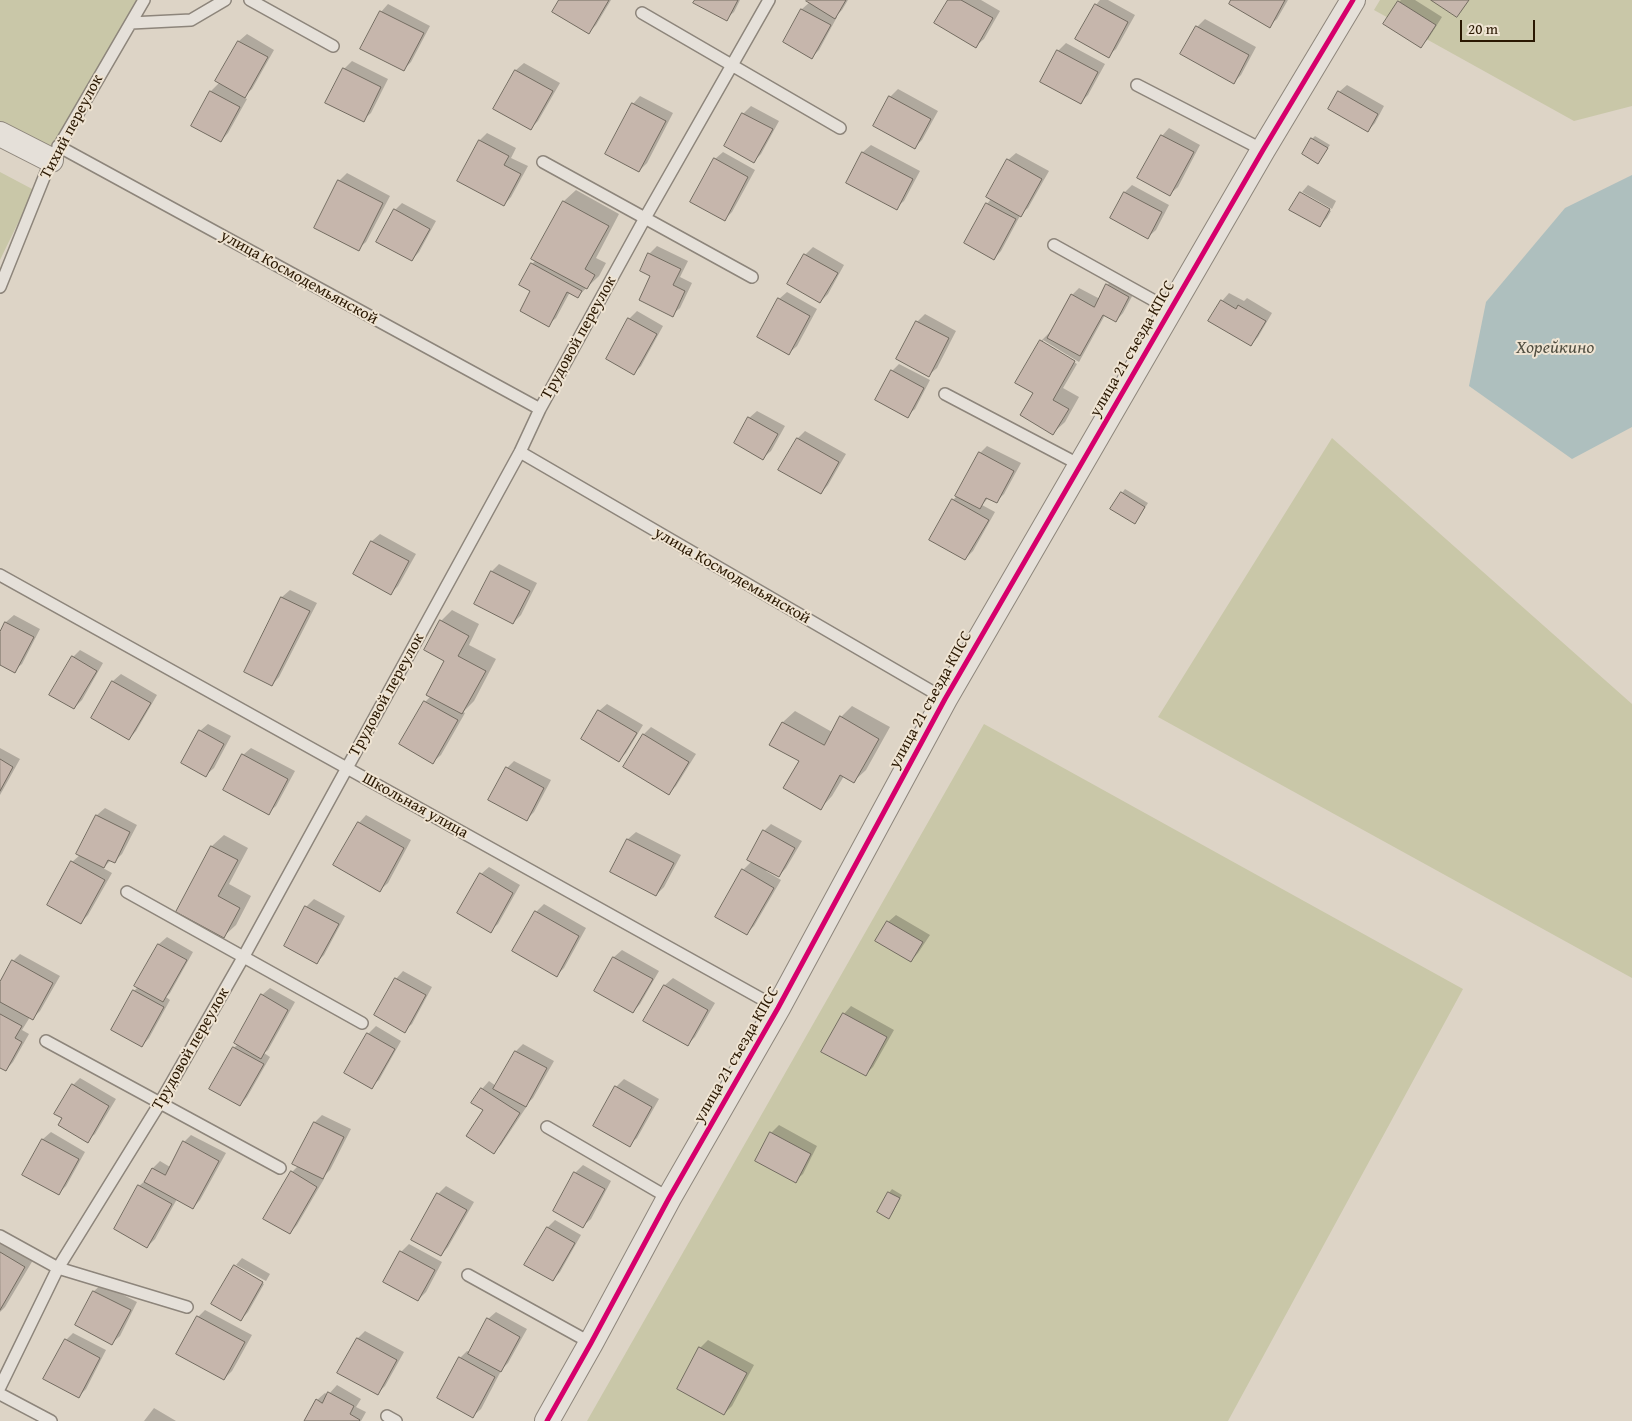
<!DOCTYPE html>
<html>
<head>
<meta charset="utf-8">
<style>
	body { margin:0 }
	#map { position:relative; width:1632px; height:1421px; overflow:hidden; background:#ddd4c6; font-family:"Gentium Book Plus",serif }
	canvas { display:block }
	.scale { position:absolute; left:1460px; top:20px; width:75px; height:22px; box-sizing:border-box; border:2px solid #2a1802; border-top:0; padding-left:6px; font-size:15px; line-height:18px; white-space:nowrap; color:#2a1802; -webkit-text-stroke:4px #efe4d3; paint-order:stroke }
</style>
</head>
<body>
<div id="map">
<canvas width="1632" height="1421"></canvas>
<div class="scale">20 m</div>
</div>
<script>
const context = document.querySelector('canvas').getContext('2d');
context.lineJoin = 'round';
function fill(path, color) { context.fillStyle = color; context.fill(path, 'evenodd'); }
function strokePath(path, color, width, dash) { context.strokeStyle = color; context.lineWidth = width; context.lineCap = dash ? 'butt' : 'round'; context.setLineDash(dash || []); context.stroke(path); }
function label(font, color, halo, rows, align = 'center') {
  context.font = font + ' "Gentium Book Plus",serif'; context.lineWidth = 4; context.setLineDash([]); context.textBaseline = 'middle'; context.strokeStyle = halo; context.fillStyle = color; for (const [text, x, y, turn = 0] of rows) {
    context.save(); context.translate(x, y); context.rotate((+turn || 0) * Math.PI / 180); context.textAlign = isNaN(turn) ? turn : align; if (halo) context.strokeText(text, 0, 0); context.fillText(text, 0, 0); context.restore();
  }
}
const green = new Path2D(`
	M0,0H144L51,160L0,134Z
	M1380,0H1632V106L1574,121L1374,10Z
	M0,172L34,190L0,260Z
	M1332,438L1632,704V978L1158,717Z
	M984,724L1463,989L1228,1421H587Z`);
const water = new Path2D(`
	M1632,175V427L1572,459L1469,386L1486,302L1565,208Z`);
const shadow = new Path2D(`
	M560,0H611L596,25L589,32Z
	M696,0H740L734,12L726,19Z
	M808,0H848L842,10L836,16L837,17L819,50L812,57L784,42L802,9L810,2Z
	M949,0H981L1000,11L984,39L976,46Z
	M1100,0H1108L1135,15L1116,49L1108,56L1096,5Z
	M1233,0H1288L1277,19L1269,26Z
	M1401,0H1415L1442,17L1428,39L1421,46L1399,2Z
	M388,4L430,26L411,62L404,69L381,12Z
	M1205,19L1256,47L1241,75L1234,82L1182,54L1197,27Z
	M247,34L274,50L252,89L243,97L247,99L228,133L221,141L193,126L211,91L220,82L217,80L239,41Z
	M1066,43L1105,64L1088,95L1080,103L1041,82L1058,51Z
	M352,61L388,79L371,113L363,120L327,103L344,69Z
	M524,63L560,83L538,121L531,128L495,108L516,70Z
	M1347,85L1384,106L1375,123L1368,131L1339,92Z
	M898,89L938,111L922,140L915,147L890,97Z
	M640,96L673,113L647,163L639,171L633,104Z
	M751,106L779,121L761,154L754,161L743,114Z
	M1169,128L1200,145L1178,187L1170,194L1162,136Z
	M487,133L516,148L511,158L528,166L511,197L504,205L480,140Z
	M1315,136L1330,145L1318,163L1312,139Z
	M871,145L920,171L904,201L896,208L848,182L863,152Z
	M723,152L755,170L732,212L725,219L715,159Z
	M1016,153L1049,171L1028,208L1021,214L1001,251L994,259L987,204L991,199L1008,160Z
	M347,173L390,196L366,242L358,249L339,181Z
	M1132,185L1169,205L1156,230L1148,237L1125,192Z
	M1308,185L1336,201L1332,209L1302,192Z
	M576,190L619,214L596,258L606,263L599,276L578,296L570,292L556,318L548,325L532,291V264L536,260L533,258L564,201Z
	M1301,192V194L1331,211L1327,218L1320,225L1291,209Z
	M402,203L436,221L419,252L412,260L395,210Z
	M657,246L688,261L680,277L692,283L680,308L672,315L652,275L642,270L650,253Z
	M813,247L844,265L828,294L820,302L789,284L805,255Z
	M1115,278L1136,289L1123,313L1116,321L1105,315L1079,362L1043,340V343L1077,364L1063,388L1079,397L1065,422L1053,433L1035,393L1041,341L1052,330L1072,295L1079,288L1100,299L1107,285Z
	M787,292L817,309L797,346L789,353L779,299Z
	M1229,293L1244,301L1247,298L1272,313L1258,337L1251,345L1210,321L1222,301Z
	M637,311L663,326L641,366L634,373L629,319Z
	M925,314L956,331L937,368L929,375L898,359L917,322Z
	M899,364L930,380L915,409L907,416L892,371Z
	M757,411L785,426L771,451L763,458L749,418Z
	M805,431L846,454L828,485L821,493L780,469L798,438Z
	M987,446L1021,463L1004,494L996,502L988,498L982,505L995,512L973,551L965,559L953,500L957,496L980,453Z
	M1125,489L1148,503L1135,523L1122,493Z
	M380,534L416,554L398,586L391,593L355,573L372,541Z
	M499,564L537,583L521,615L513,623L492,571Z
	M290,590L317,603L279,677L272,685L245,671L282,597Z
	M452,610L479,624L469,645L496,659L474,701L463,712L465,713L441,755L433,762L401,743L425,702L431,696L446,660L441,621Z
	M14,615L40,629L22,664L14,671L0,664V634L6,622Z
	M80,650L103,663L82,700L74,708L73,657Z
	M121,674L157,695L136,731L129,739L93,718L113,681Z
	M607,704L643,725L626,753L619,760L599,711Z
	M852,706L890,727L866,770L854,781L844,776L832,796L821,808L801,761L771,744L783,722L795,711L832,732L841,717Z
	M208,724L231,736L214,768L206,775L200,731Z
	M651,727L696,754L676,786L669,793L625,767L644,734Z
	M0,748L20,759L0,795Z
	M251,748L295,771L276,806L268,813L243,755Z
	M514,761L551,780L534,812L527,819L507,768Z
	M105,808L137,825L122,854L114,862L111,860L103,868L112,873L88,915L81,922L72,862L80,855L77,853L97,815Z
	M366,815L411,840L388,883L380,890L359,823Z
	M771,824L802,841L786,868L779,876L767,869L766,871L781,880L754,926L746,934L743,870L752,861L764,831Z
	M636,832L681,855L664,887L656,895L612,872L628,839Z
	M224,835L248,848L229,884L251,896L236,925L224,936L178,911L212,846Z
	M489,867L520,885L498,924L490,931L481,874Z
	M314,899L345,916L324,955L317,962L286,946L306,907Z
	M544,904L586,928L564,968L557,975L536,912Z
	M896,915L930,935L918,953L911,961L888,922Z
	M167,937L193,952L170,993L166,997L170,1000L149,1038L142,1046L134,991L138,987L136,986L159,944Z
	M622,950L659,971L640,1004L633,1012L596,991L614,957Z
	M20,954L60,976L40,1011L33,1018L30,1017L22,1030L29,1034L13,1062L6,1070L0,1066V985L13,961Z
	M403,971L432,987L412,1024L404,1031L396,979Z
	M673,978L715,1003L695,1037L687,1045L645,1020L665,985Z
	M270,988L295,1002L268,1050L264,1053L270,1057L247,1097L240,1105L234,1048L238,1044L262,995Z
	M851,1006L894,1030L873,1067L866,1074L844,1014Z
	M376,1026L401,1041L379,1080L371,1087L346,1073L368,1034Z
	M523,1044L554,1061L533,1098L526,1105L527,1106L501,1145L494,1152L484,1110L482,1089L489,1081L496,1086L516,1051Z
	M80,1078L116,1099L95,1134L87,1141L64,1118L73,1085Z
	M624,1079L659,1099L637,1138L629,1145L594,1125L616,1087Z
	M322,1115L351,1129L330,1170L322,1178L324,1179L297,1225L290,1233L292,1172L298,1166L294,1163L315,1122Z
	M779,1125L817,1146L803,1174L795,1181L771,1133Z
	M51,1132L85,1152L66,1186L58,1194L24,1174L43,1139Z
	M191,1135L226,1153L200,1200L193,1208L177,1199L155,1239L147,1247L139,1186L147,1179L153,1168L160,1161L170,1167L184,1142Z
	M583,1165L611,1181L591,1219L583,1226L554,1211L575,1173Z
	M446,1186L474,1202L448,1247L441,1255L438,1194Z
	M892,1189L902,1195L892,1214L889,1217V1193Z
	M555,1220L581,1235L560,1272L553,1280L526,1265L548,1227Z
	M0,1234L36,1255L5,1307L0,1312Z
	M409,1244L442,1262L426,1292L418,1300L385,1282L401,1252Z
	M242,1258L270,1274L266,1281L236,1265Z
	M235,1265V1267L264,1284L248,1312L241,1320L213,1304Z
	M102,1284L137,1302L120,1336L112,1343L77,1325L94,1291Z
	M205,1310L252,1335L232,1371L224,1379L198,1317Z
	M496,1312L527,1329L508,1363L502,1369L481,1409L473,1416L460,1358L467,1351L470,1352L488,1319Z
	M365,1331L404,1352L385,1386L377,1394L339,1373L358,1338Z
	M73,1333L106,1350L86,1389L78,1397L66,1340Z
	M708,1340L754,1365L732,1406L724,1414L678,1388L700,1348Z
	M337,1385L361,1399L356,1407L366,1412L361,1421H305L317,1400L325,1393L328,1395Z
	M154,1408L176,1421H144Z`);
const building = new Path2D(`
	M559,0H609L589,34L552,12Z
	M695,0H738L727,21L693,3Z
	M807,0H846L835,19L806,1Z
	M948,0H961L993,18L976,48L934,23Z
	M1231,0H1285L1270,28L1229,4Z
	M1431,0H1469L1457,17Z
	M1398,1L1436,25L1421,48L1383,24Z
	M1095,4L1128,22L1109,58L1075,39Z
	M801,9L831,25L812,59L783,42Z
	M380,11L424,33L404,71L360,49Z
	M1196,26L1249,55L1234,84L1180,54Z
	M238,41L268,57L245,98L215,81Z
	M1057,50L1098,72L1081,104L1040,82Z
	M343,68L381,87L364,122L325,103Z
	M515,70L553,91L531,130L493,109Z
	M210,91L240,107L221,142L191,126Z
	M1338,91L1378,114L1368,132L1328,109Z
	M889,96L931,119L915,149L873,126Z
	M632,103L666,121L639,172L605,154Z
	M742,113L773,129L754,163L724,146Z
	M1161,135L1194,152L1170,196L1137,178Z
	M1311,138L1328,148L1318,164L1302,154Z
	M479,140L509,156L504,165L521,174L504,206L457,181Z
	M862,152L913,179L897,210L846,183Z
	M714,158L748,177L725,221L690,202Z
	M1007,159L1042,179L1021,217L986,197Z
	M338,180L383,203L359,251L314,228Z
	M1124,192L1162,212L1148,239L1110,218Z
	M1300,192L1330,209L1320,227L1289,210Z
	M563,201L609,226L585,269L595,275L587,289L531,259Z
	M986,203L1016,219L994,260L964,243Z
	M394,209L430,229L412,261L376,242Z
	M648,253L681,269L673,285L685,291L673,317L639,300L650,276L640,271Z
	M804,254L838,273L820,303L787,284Z
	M531,263L582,291L578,298L567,292L549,327L520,311L530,291L519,285Z
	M1106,284L1129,297L1116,322L1103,315L1080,356L1047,338L1071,294L1094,307Z
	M778,298L810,316L789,355L757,337Z
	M1221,300L1236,309L1238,305L1266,321L1251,346L1208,321Z
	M628,318L657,334L634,375L606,359Z
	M916,321L949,338L929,377L896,359Z
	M1040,340L1075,361L1053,400L1069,409L1053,435L1020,415L1033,393L1015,383Z
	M891,370L924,388L908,418L875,400Z
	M748,417L778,434L763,460L734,443Z
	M797,438L839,462L821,494L778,470Z
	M979,452L1014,471L997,503L986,498L980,509L955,496Z
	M1121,492L1145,507L1135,524L1110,509Z
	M952,499L989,520L965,560L929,540Z
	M371,541L409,561L391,595L353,574Z
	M491,571L530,591L513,624L474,604Z
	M281,597L310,611L272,686L244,672Z
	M440,620L469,636L458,656L486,671L462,714L426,695L444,661L424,650Z
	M5,622L34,637L15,673L0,665V632Z
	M72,656L97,671L74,709L49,695Z
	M112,681L151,703L129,740L91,718Z
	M424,701L458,720L433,764L399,744Z
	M598,710L637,733L619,762L581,739Z
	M840,716L879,739L854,783L840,775L821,810L783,788L799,761L769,745L782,722L824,745Z
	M199,730L224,744L206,777L181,763Z
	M643,734L689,762L669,795L623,767Z
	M242,754L288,779L269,815L223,790Z
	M0,759L13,767L0,791Z
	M506,767L544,788L527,821L488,800Z
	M96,815L130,832L115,863L108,860L104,868L76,854Z
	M358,822L404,848L380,892L333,865Z
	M763,830L795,848L779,877L747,860Z
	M627,839L674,863L656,896L610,872Z
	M211,846L238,860L218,896L240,908L224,938L176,912Z
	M71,861L105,880L81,924L47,905Z
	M742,869L774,888L747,935L715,917Z
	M480,873L513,893L491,933L457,913Z
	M305,906L339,924L317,964L284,946Z
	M535,911L579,936L557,977L512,951Z
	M887,921L923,942L911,962L875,941Z
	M158,944L187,960L163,1002L134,986Z
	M613,957L653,979L633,1013L594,991Z
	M12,960L53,983L33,1020L0,1002V982Z
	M395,978L426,995L405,1033L374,1015Z
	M664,985L708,1010L688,1046L643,1021Z
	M133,990L164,1007L142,1047L111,1030Z
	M261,994L288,1010L261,1059L234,1043Z
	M843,1013L887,1037L866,1076L821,1052Z
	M0,1014L22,1026L15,1038L22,1042L6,1071L0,1068Z
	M367,1033L395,1049L372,1089L344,1073Z
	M233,1047L264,1064L240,1106L209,1089Z
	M515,1051L547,1068L526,1107L493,1089Z
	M72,1084L109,1106L88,1143L58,1125L62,1118L54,1114Z
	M615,1086L652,1107L630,1147L593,1126Z
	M481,1088L520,1113L494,1154L466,1136L483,1110L471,1103Z
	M314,1122L344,1137L323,1179L292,1164Z
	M770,1132L811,1154L796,1183L755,1161Z
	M42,1139L79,1159L59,1195L22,1175Z
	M183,1141L219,1161L193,1209L144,1182L152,1168L165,1175Z
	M291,1171L317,1187L290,1234L263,1219Z
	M574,1172L605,1189L583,1228L553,1211Z
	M138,1185L172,1204L147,1248L114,1229Z
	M888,1192L900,1198L889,1219L877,1212Z
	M437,1193L467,1210L441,1256L411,1240Z
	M547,1227L575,1243L553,1281L524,1265Z
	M400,1251L435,1270L418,1301L383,1282Z
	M0,1252L25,1267L0,1310Z
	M234,1265L263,1282L241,1321L211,1304Z
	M93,1291L131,1310L112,1345L75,1325Z
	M197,1316L245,1342L224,1380L176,1354Z
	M487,1318L520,1337L501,1372L468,1354Z
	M357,1338L397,1360L378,1395L337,1373Z
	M65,1339L100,1358L79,1398L43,1379Z
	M699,1347L747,1373L724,1415L677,1389Z
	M459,1357L495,1377L473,1418L437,1398Z
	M328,1392L354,1406L350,1414L360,1420L359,1421H304L316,1399L322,1403Z`);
const service = new Path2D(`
	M250,0L333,46
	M642,13L840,128
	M131,23L191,20L225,0
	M1137,85L1263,150
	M58,146L540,409
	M543,162L752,277
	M1054,245L1171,310
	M0,287L51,160L144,0
	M945,394L1080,465
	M520,452L945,699
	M0,575L778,1008
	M127,892L362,1023
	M46,1041L280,1168
	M547,1127L669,1198
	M0,1236L58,1268L187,1307
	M468,1275L591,1343
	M0,1387L58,1268L160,1103L244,956L520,452L540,409L645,218L769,0
	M0,1394L51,1421
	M387,1416L396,1421`);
const minor = new Path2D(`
	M0,134L51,160
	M547,1421L591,1343L669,1198L778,1008L945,699L1263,150L1353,0`);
const cycleway = new Path2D(`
	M547,1421L591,1343L669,1198L778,1008L945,699L1263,150L1353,0`);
const streetNames = [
	["Тихий переулок",72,127,-62],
	["улица Космодемьянской",299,278,29],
	["Трудовой переулок",579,338,-61],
	["улица 21 съезда КПСС",1133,349,-60],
	["улица Космодемьянской",732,576,30],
	["Трудовой переулок",387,695,-61],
	["улица 21 съезда КПСС",931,700,-61],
	["Школьная улица",415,806,29],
	["Трудовой переулок",191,1049,-60],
	["улица 21 съезда КПСС",737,1055,-60]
];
const waterNames = [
	["Хорейкино",1555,348]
];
fill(green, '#c9c7a8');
fill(water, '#aebfbe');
fill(shadow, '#0003');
fill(building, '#c6b6ac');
strokePath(building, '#736c61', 1);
strokePath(service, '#8d857b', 14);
strokePath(minor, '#8d857b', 26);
strokePath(service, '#e5e0d9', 11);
strokePath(minor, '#e5e0d9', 24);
strokePath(cycleway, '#d6006c', 5);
label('16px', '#2a1802', '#efe4d3', streetNames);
label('italic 18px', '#514f42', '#efe4d3', waterNames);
</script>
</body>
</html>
